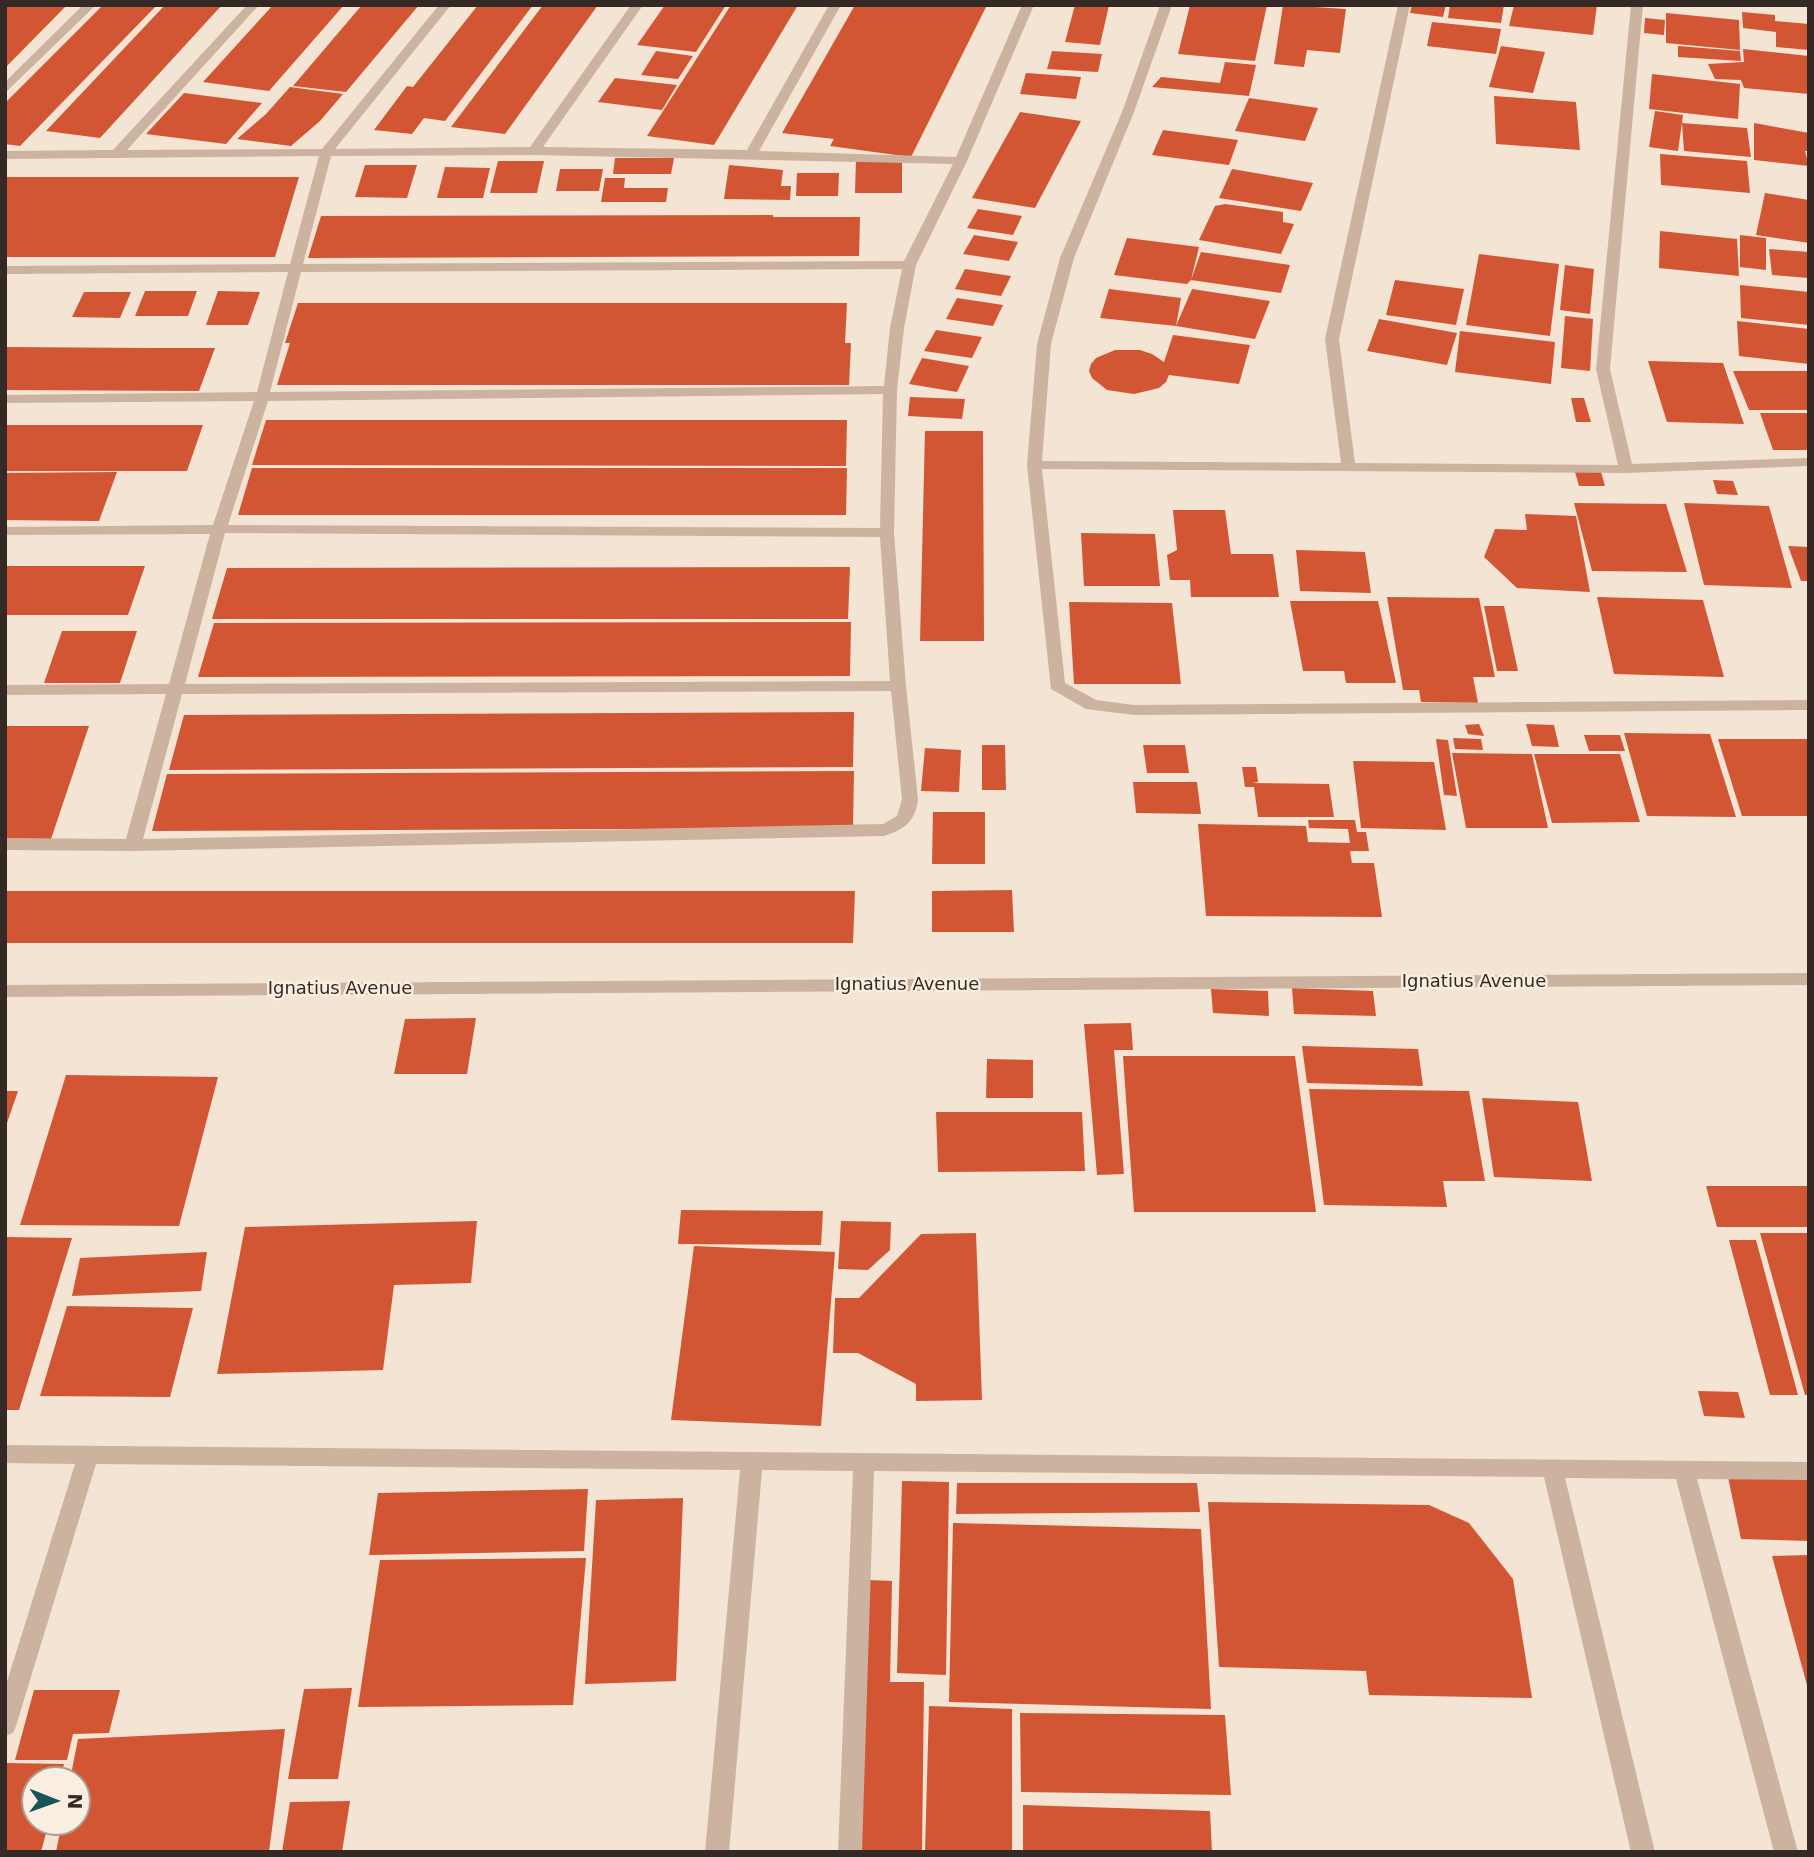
<!DOCTYPE html>
<html>
<head>
<meta charset="utf-8">
<style>
	body { margin:0 }
	#map { position:relative; width:1814px; height:1857px; overflow:hidden; background:#f3e4d4; font-family:"DejaVu Sans",sans-serif }
	canvas { display:block }
	.frame { position:absolute; inset:0; border:7px solid #342924; pointer-events:none }
	.north { position:absolute; left:21px; top:1766px; width:70px; height:70px; box-sizing:border-box; background:#faeee1; border:2px solid #ab9f95; border-radius:50%; rotate:91deg; font-size:19px; font-weight:700; line-height:28px; text-align:center; color:#342924 }
	.north::after { content:''; display:block; margin:auto; width:24px; height:32px; background:#165659; clip-path:polygon(50% 0,100% 100%,50% 72%,0 100%) }
</style>
</head>
<body>
<div id="map">
<canvas width="1814" height="1857"></canvas>
<div class="frame"></div>
<div class="north">N</div>
</div>
<script>
const context = document.querySelector('canvas').getContext('2d');
context.lineJoin = 'round';
function fill(path, color) { context.fillStyle = color; context.fill(path, 'evenodd'); }
function label(font, color, halo, rows, align = 'center') {
  context.font = font + ' "DejaVu Sans",sans-serif'; context.lineWidth = 5; context.setLineDash([]); context.textBaseline = 'middle'; context.strokeStyle = halo; context.fillStyle = color; for (const [text, x, y, turn = 0] of rows) {
    context.save(); context.translate(x, y); context.rotate((+turn || 0) * Math.PI / 180); context.textAlign = isNaN(turn) ? turn : align; if (halo) context.strokeText(text, 0, 0); context.fillText(text, 0, 0); context.restore();
  }
}
const building = new Path2D(`
	M8,5H67L5,68V8Z
	M103,5H157L20,146L5,144V103Z
	M165,5H222L100,138L46,131Z
	M273,5H344L269,91L203,82Z
	M362,5H419L346,92L293,86Z
	M478,5H533L445,121L424,118L412,134L374,130L407,86L413,87Z
	M543,5H598L505,134L451,127Z
	M665,5H726L696,52L637,45Z
	M731,5H798L714,145L647,136Z
	M855,5H987L911,157L830,146L834,139L782,133Z
	M1075,5H1109L1100,45L1065,42Z
	M1190,5H1267L1255,61L1178,54Z
	M1283,5L1346,9L1340,53L1307,50L1304,67L1274,64Z
	M1412,5H1446L1443,17L1410,13Z
	M1450,5H1504L1501,23L1448,18Z
	M1514,5H1597L1593,35L1509,26Z
	M1742,12L1775,15V21L1809,24V50L1776,47V32L1743,28Z
	M1666,13L1739,20L1740,50L1666,43Z
	M1645,18L1665,20L1664,35L1644,33Z
	M1432,22L1501,29L1496,54L1427,46Z
	M1501,46L1545,52L1533,93L1489,87Z
	M1678,46L1740,51L1741,61L1678,57Z
	M1743,49L1809,56V94L1744,88L1741,80L1715,79L1708,64L1744,62Z
	M656,51L693,56L678,79L641,75Z
	M1052,51L1102,54L1098,72L1047,69Z
	M1225,62L1256,65L1249,96L1152,87L1161,77L1220,83Z
	M1026,73L1081,77L1076,99L1020,94Z
	M1652,74L1740,84L1738,119L1649,109Z
	M615,78L677,85L662,110L598,102Z
	M290,87L343,94L320,121L291,146L237,139L266,114Z
	M184,93L262,103L226,144L146,134Z
	M1494,96L1576,102L1580,150L1496,144Z
	M1249,98L1318,108L1305,141L1235,131Z
	M1655,111L1683,115L1678,151L1649,147Z
	M1020,112L1081,121L1035,208L972,198Z
	M1682,123L1747,128L1751,157L1684,151Z
	M1754,123L1809,133V151H1805L1809,166L1754,160Z
	M1163,130L1238,140L1229,165L1152,155Z
	M1660,154L1747,161L1750,193L1661,185Z
	M615,158H674L671,174H613Z
	M498,161H544L537,193H490Z
	M856,161H902V193H855Z
	M365,165H417L407,198L355,197Z
	M729,165L783,170L781,186H791L790,200L724,199Z
	M445,167L490,168L483,198H437Z
	M560,169H603L599,191H556Z
	M1232,169L1313,183L1301,211L1219,198Z
	M797,173H839L838,196H796Z
	M5,177H299L275,257H5Z
	M605,178H625L624,188H668L666,202H601Z
	M1765,193L1809,200V243L1756,235Z
	M1225,204L1283,212V222L1294,224L1281,254L1199,240L1215,206Z
	M978,209L1022,216L1013,235L967,228Z
	M773,215V217H860L859,256L308,258L321,216Z
	M1660,231L1737,239L1739,276L1659,268Z
	M974,235L1018,242L1009,261L963,254Z
	M1740,235L1766,238V270L1740,267Z
	M1127,238L1199,247L1191,280L1187,284L1114,275Z
	M1769,249L1809,252V278L1772,275Z
	M1201,252L1290,265L1281,293L1191,280Z
	M1479,254L1559,264L1550,336L1466,325Z
	M1565,265L1594,269L1590,314L1560,310Z
	M965,269L1011,276L1001,296L955,289Z
	M1395,280L1464,289L1456,325L1386,315Z
	M1740,285L1809,292V325L1741,318Z
	M1109,289L1181,298L1176,326L1100,318Z
	M1192,289L1270,301L1255,339L1176,326Z
	M145,291H197L188,316H135Z
	M218,291L260,292L248,325H206Z
	M84,292H131L120,318L72,317Z
	M957,298L1003,305L993,326L946,319Z
	M298,303H847L845,343H851L849,385H277L290,343H285Z
	M1565,316L1593,319L1590,371L1561,368Z
	M1379,319L1457,333L1447,365L1367,351Z
	M1737,321L1809,329V364L1739,356Z
	M936,330L982,337L972,358L924,351Z
	M1460,331L1555,342L1551,384L1455,372Z
	M1173,335L1250,345L1239,384L1169,375L1166,382L1159,388L1134,394L1107,390L1092,378L1089,371L1091,364L1096,358L1115,350H1140L1152,354L1164,362Z
	M5,347L150,348H215L199,391L5,390Z
	M922,358L969,366L957,392L909,384Z
	M1648,361L1723,363L1744,424L1667,422Z
	M1733,371H1809V410H1749Z
	M910,397L965,399L962,419L908,416Z
	M1571,398H1584L1591,422H1576Z
	M1760,413H1809V450H1773Z
	M266,420H847L846,466L252,465Z
	M5,425H203L187,471H5Z
	M925,431H983L984,641H920Z
	M252,468H847L846,515H238Z
	M117,472L99,521L5,520V473Z
	M1575,472H1601L1605,486H1579Z
	M1713,480L1733,481L1738,495L1717,494Z
	M1574,503L1666,504L1687,572L1592,571Z
	M1684,503L1769,506L1792,588L1704,585Z
	M1173,510H1225L1231,554H1273L1279,597H1191L1190,580H1170L1167,555L1177,550Z
	M1525,514L1576,516L1590,592L1517,588L1484,557L1495,529L1527,530Z
	M1081,533L1155,534L1160,586H1084Z
	M1788,546L1809,547V581H1801Z
	M1296,550L1365,552L1371,593L1300,591Z
	M5,566H145L128,615H5Z
	M850,567L848,619H212L227,568Z
	M1387,597L1479,598L1495,677H1473L1478,703L1421,702L1419,690H1403Z
	M1597,597L1703,600L1724,677L1614,674Z
	M1290,601H1378L1396,683H1346L1344,671H1303Z
	M1069,602L1172,603L1181,684H1074Z
	M1484,606H1504L1518,671H1497Z
	M851,622L850,676L198,677L214,623Z
	M62,631H137L120,683H44Z
	M854,712L853,767L169,770L184,715Z
	M1479,724L1484,736L1468,734L1465,725Z
	M1526,724L1554,725L1559,747L1532,746Z
	M5,726H89L50,842H5Z
	M1624,733L1710,734L1736,817L1647,816Z
	M1584,735H1620L1625,751H1589Z
	M1453,738L1481,739L1483,750L1455,749Z
	M1436,739L1448,740L1457,796L1444,795Z
	M1718,739H1809V816H1742Z
	M982,745H1005L1006,790H982Z
	M1143,745H1185L1189,773H1147Z
	M925,748L961,750L959,792L921,791Z
	M1452,753L1532,754L1548,828H1466Z
	M1534,754H1620L1640,822L1552,823Z
	M1353,761L1434,762L1446,830L1361,828Z
	M1242,767H1256L1258,782L1253,783L1329,784L1334,817H1258L1254,787H1245Z
	M854,771L853,828L152,831L167,774Z
	M1133,782H1197L1201,814L1136,813Z
	M933,812H985V864H932Z
	M1308,820H1355L1357,832H1366L1369,851H1350L1352,863H1374L1382,917L1206,916L1198,824L1306,826L1308,842L1350,843L1348,829L1309,828Z
	M1012,890L1014,932H932V891Z
	M5,891H855L853,943H5Z
	M1292,988L1373,991L1376,1016L1294,1014Z
	M1211,989L1268,991L1269,1016L1213,1013Z
	M476,1018L467,1074H394L405,1019Z
	M1131,1023L1133,1050H1114L1124,1174L1097,1175L1084,1024Z
	M1302,1046L1418,1049L1423,1086L1307,1083Z
	M1123,1056H1295L1316,1212H1134Z
	M987,1059L1033,1060V1098H986Z
	M66,1075L218,1077L179,1226L20,1225Z
	M1309,1089L1469,1091L1485,1181H1443L1447,1207L1324,1205Z
	M5,1091H18L6,1126H5Z
	M1482,1098L1578,1102L1592,1181L1494,1177Z
	M936,1112H1082L1085,1171L938,1172Z
	M1706,1186H1809V1227H1717Z
	M681,1210L823,1211L821,1245L678,1244Z
	M477,1221L471,1283L394,1285L383,1370L217,1374L245,1227Z
	M841,1221L891,1222L890,1250L868,1270L838,1269Z
	M976,1233L982,1400L916,1401V1384L858,1353H833L835,1298H859L921,1234Z
	M1760,1233H1809V1395H1805Z
	M5,1237L72,1238L19,1410H5Z
	M1729,1240H1756L1798,1395H1770Z
	M694,1246L835,1252L821,1426L671,1420Z
	M207,1252L201,1291L72,1296L80,1258Z
	M67,1306L193,1308L170,1397L40,1396Z
	M1698,1391L1738,1392L1745,1418L1704,1416Z
	M1728,1477L1809,1479V1541L1741,1539Z
	M902,1481L949,1482L946,1675L897,1673Z
	M957,1483H1197L1200,1512L956,1514Z
	M588,1489L584,1551L369,1555L378,1493Z
	M683,1498L676,1681L585,1684L596,1500Z
	M1208,1502L1429,1505L1469,1523L1513,1579L1532,1698L1369,1695L1366,1671L1219,1667Z
	M953,1523L1201,1529L1211,1709L949,1702Z
	M1809,1555V1689H1808L1772,1556Z
	M586,1558L573,1705L358,1707L380,1560Z
	M868,1580L892,1581L890,1682H924L922,1852H859Z
	M352,1688L338,1779H288L304,1689Z
	M34,1690H120L109,1733L73,1734L67,1760H15Z
	M929,1706L1012,1709V1852H925Z
	M1020,1713L1225,1715L1231,1795L1021,1792Z
	M285,1729L269,1852H56L62,1822H77V1780H70L78,1739Z
	M5,1763L64,1764L60,1780H35V1822H49L41,1852H5Z
	M350,1801L342,1852H282L290,1802Z
	M1023,1805L1210,1811L1212,1852H1023Z`);
const minor = new Path2D(`
	M83,5H96L5,93V82Z
	M247,5H259L127,150L322,149L439,5H451L335,149L530,147L631,5H643L543,147L747,150L829,5H841L759,151L956,157L1022,5H1034L967,161L916,265L904,328L897,390L894,533L906,686L918,799C916,821 904,830 884,836L133,851L5,850V838L126,839L166,694L5,695V685L169,684L210,534L5,535V527L213,525L254,401L5,403V395L257,392L288,272L5,274V266L290,264L319,156L5,159V151L113,150ZM534,155L953,164L904,261L303,264L331,156ZM902,269L890,328L884,386L270,392L301,272ZM883,394L880,528L228,525L268,401ZM225,533L880,537L890,681L185,684ZM891,691L902,799L897,816L883,824L143,839L182,694Z
	M1160,5H1172L1134,112L1074,258L1051,344L1042,461L1341,463L1325,339L1398,5H1410L1339,339L1355,463L1618,465L1596,369L1631,5H1643L1610,369L1632,464L1809,458V466L1626,473L1042,469L1065,683L1096,700L1134,705L1809,700V710L1134,715L1086,709L1051,689L1027,465L1037,344L1060,258L1122,112Z
	M5,1445L1809,1462V1480L1697,1479L1798,1852H1774L1676,1479L1565,1478L1655,1852H1631L1544,1477L874,1471L862,1852H838L853,1471L762,1470L729,1852H705L740,1470L96,1464L16,1726L13,1733L5,1736V1688L75,1464L5,1463Z`);
const tertiary = new Path2D(`
	M1809,973V985L5,997V985Z`);
const streetNames = [
	["Ignatius Avenue",1474,982],
	["Ignatius Avenue",907,985],
	["Ignatius Avenue",340,989]
];
fill(building, '#d25633');
fill(minor, '#cbb3a0');
fill(tertiary, '#cbb3a0');
label('18px', '#342924', '#faeee1', streetNames);
</script>
</body>
</html>
